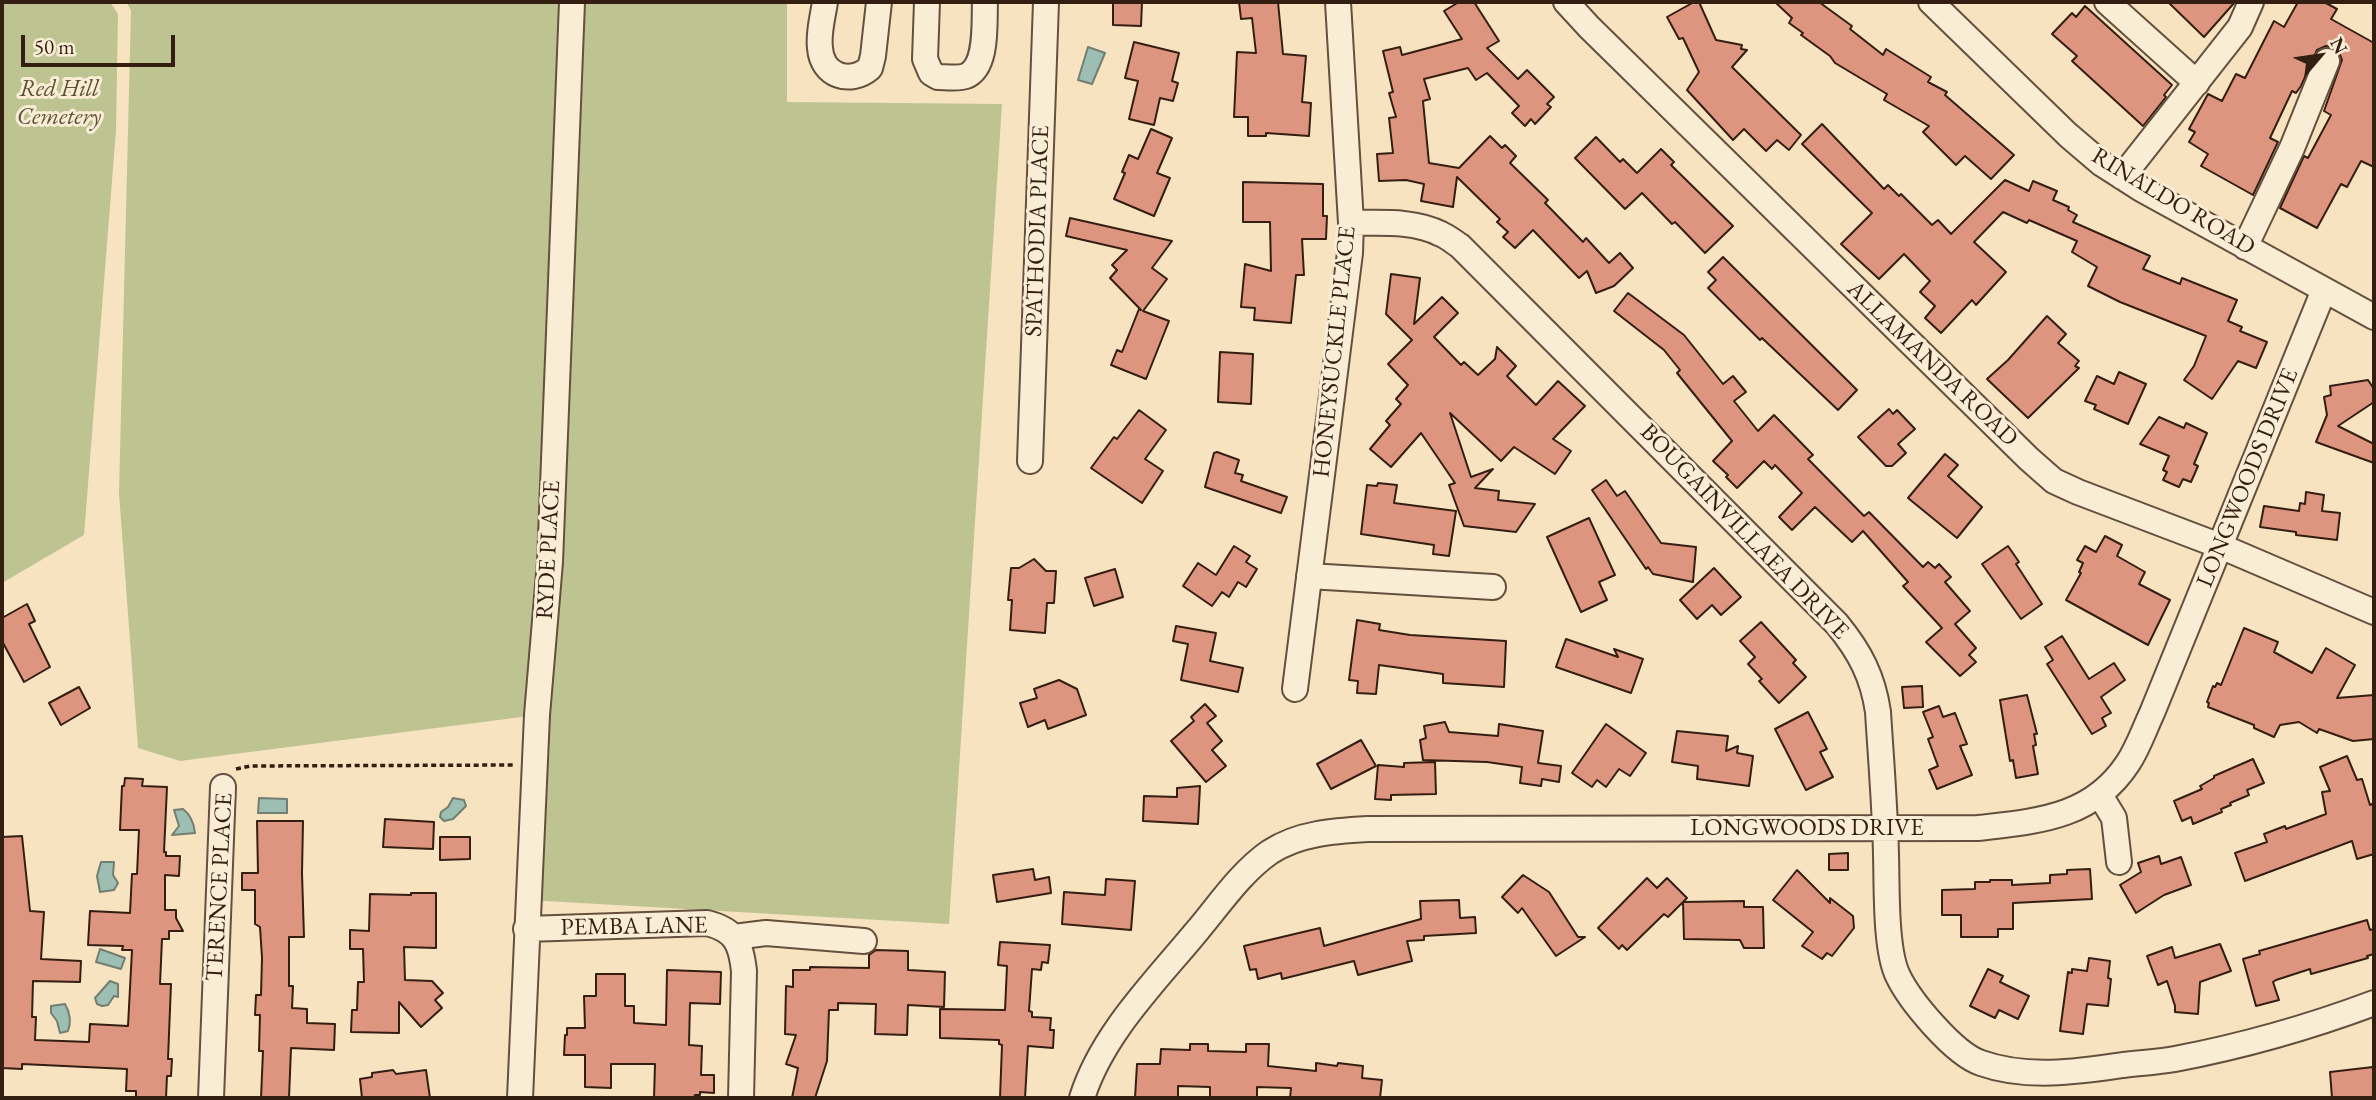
<!DOCTYPE html>
<html>
<head>
<meta charset="utf-8">
<style>
	body { margin:0 }
	#map { position:relative; width:2376px; height:1100px; overflow:hidden; background:#f7e3c0; font-family:"EB Garamond",serif }
	canvas { display:block }
	.frame { position:absolute; inset:0; border:4px solid #341e11; pointer-events:none }
	.north { position:absolute; left:2285px; top:21px; width:70px; height:70px; -webkit-text-stroke:5px #faedd6; paint-order:stroke; rotate:61deg; font-size:19px; font-weight:700; line-height:28px; text-align:center; color:#341e11 }
	.north::after { content:''; display:block; margin:auto; width:24px; height:32px; background:#341e11; clip-path:polygon(50% 0,100% 100%,50% 72%,0 100%) }
	.scale { position:absolute; left:21px; top:35px; width:154px; height:32px; box-sizing:border-box; border:4px solid #341e11; border-top:0; padding-left:9px; font-size:21px; line-height:24px; white-space:nowrap; color:#341e11; -webkit-text-stroke:5px #faedd6; paint-order:stroke }
</style>
</head>
<body>
<div id="map">
<canvas width="2376" height="1100"></canvas>
<div class="frame"></div>
<div class="north">N</div>
<div class="scale">50 m</div>
</div>
<script>
const context = document.querySelector('canvas').getContext('2d');
context.lineJoin = 'round';
function fill(path, color) { context.fillStyle = color; context.fill(path, 'evenodd'); }
function strokePath(path, color, width, dash) { context.strokeStyle = color; context.lineWidth = width; context.lineCap = dash ? 'butt' : 'round'; context.setLineDash(dash || []); context.stroke(path); }
function label(font, color, halo, rows, align = 'center') {
  context.font = font + ' "EB Garamond",serif'; context.lineWidth = 6; context.setLineDash([]); context.textBaseline = 'middle'; context.strokeStyle = halo; context.fillStyle = color; for (const [text, x, y, turn = 0] of rows) {
    context.save(); context.translate(x, y); context.rotate((+turn || 0) * Math.PI / 180); context.textAlign = isNaN(turn) ? turn : align; if (halo) context.strokeText(text, 0, 0); context.fillText(text, 0, 0); context.restore();
  }
}
const green = new Path2D(`
	M2,2H110L118,14L116,130L84,535L2,583Z
	M126,2H787V102L1002,104L949,924L528,900L537,715L180,761L138,748L119,493L131,10Z`);
const water = new Path2D(`
	M1088,47L1105,53L1092,84L1078,80Z
	M259,798L287,799V813H258Z
	M453,798L464,800L466,806L453,819L444,821L440,817L441,812L448,807Z
	M183,809C191,815 194,823 195,833L172,835L179,826L174,810Z
	M101,862H114L113,875L118,883L114,890L100,892L97,876Z
	M100,949L125,958L121,969L96,962Z
	M110,981L118,984V997L114,996L108,1005L102,1006L97,1004L95,998Z
	M65,1004C70,1013 72,1021 68,1031L60,1033L57,1021L51,1013V1006Z`);
const building = new Path2D(`
	M1113,2H1142L1141,26L1113,25Z
	M1239,2H1278L1283,54L1306,56L1302,102L1311,103L1309,136L1266,133V136H1248V117H1234L1237,52L1256,53L1252,18L1241,19Z
	M1459,2H1474L1499,41L1487,48L1518,79L1527,70L1554,97L1547,104L1551,107L1535,124L1531,119L1525,126L1512,113L1519,106L1487,73L1476,80L1468,68L1424,79L1430,99L1423,101L1429,163L1459,168L1490,136L1502,148L1505,145L1516,156L1510,163L1548,200L1545,203L1583,242L1586,238L1609,263L1620,253L1633,268L1614,286L1596,293L1587,271L1579,278L1533,230L1515,248L1503,237L1508,232L1497,222L1500,219L1457,177L1453,207L1421,201L1424,184L1406,180L1379,181L1377,154L1393,153L1389,118L1396,117L1389,93L1393,92L1383,51L1400,47L1402,55L1462,39L1444,11Z
	M1694,2H1699L1716,40L1742,45L1741,49L1747,50L1732,67L1801,135L1789,150L1777,140L1766,151L1744,129L1733,140L1687,90L1699,72L1683,38L1679,39L1667,17Z
	M1775,2H1819L1852,26L1850,29L1883,55L1886,49L1931,77L1928,82L1947,92L1945,95L2014,155L1991,179L1965,156L1956,165L1923,132L1929,126L1884,100L1887,94L1835,63L1830,56L1801,35L1803,33L1789,23L1792,18Z
	M2168,2H2235L2204,37Z
	M2298,2H2324L2337,9L2331,19L2374,43V167L2361,161L2347,187L2341,184L2317,228L2280,208L2304,156L2308,158L2331,115L2324,111L2342,60L2339,52L2333,48L2326,46L2317,50L2301,86L2296,93L2292,91L2270,138L2278,142L2253,195L2201,166L2208,154L2189,142L2195,132L2189,129L2208,94L2222,101L2236,74L2245,78L2274,21L2284,27Z
	M2085,6L2172,85L2164,95L2166,97L2143,126L2072,61L2077,56L2052,34L2072,13L2076,17Z
	M1134,42L1179,53L1172,81L1178,83L1173,101L1160,98L1154,125L1129,119L1138,81L1125,78Z
	M1822,124L1884,189L1888,185L1899,196L1901,194L1932,225L1938,220L1951,234L2005,180L2029,191L2033,181L2057,191L2053,200L2069,207L2068,210L2077,215L2073,222L2150,256L2143,269L2180,284L2182,278L2237,300L2228,321L2242,327L2240,331L2267,342L2256,368L2238,361L2212,399L2184,380L2194,366L2206,336L2120,302L2088,286L2097,267L2072,252L2077,241L2029,220L2027,223L2003,212L1974,242L2006,272L1976,305L1972,300L1941,333L1925,318L1935,306L1920,292L1930,281L1904,254L1879,279L1841,244L1872,213L1802,144Z
	M1151,129L1172,138L1157,173L1170,178L1154,216L1114,199L1125,173L1122,172L1129,155L1138,159Z
	M1596,137L1620,162L1623,159L1637,173L1661,149L1674,162L1671,165L1733,226L1705,253L1675,222L1672,224L1642,193L1625,209L1575,158Z
	M1243,182L1323,184V216H1327L1326,239H1302L1304,275H1296L1291,323L1254,320L1255,308L1241,307L1245,264L1271,271L1270,222H1243Z
	M1070,218L1172,241L1152,268L1167,279L1143,311L1169,321L1146,379L1111,365L1117,350L1122,352L1139,309L1141,310L1110,278L1117,270L1112,265L1127,250L1066,236Z
	M1723,257L1857,390L1838,410L1762,338L1760,340L1708,288L1716,280L1708,272Z
	M1391,274L1420,278L1414,324L1442,297L1458,313L1434,337L1461,365L1464,362L1478,375L1495,359L1497,347L1516,366L1507,376L1536,405L1558,381L1585,406L1553,439L1571,451L1555,474L1514,447L1501,461L1450,413L1471,477L1493,469L1475,488L1499,491L1498,500L1535,504L1516,532L1464,526L1449,485L1455,483L1421,433L1391,467L1370,449L1390,425L1386,421L1401,404L1396,399L1408,385L1388,364L1412,340L1386,314Z
	M1628,293L1684,335L1723,384L1733,376L1746,392L1734,401L1758,431L1774,415L1813,455L1808,459L1864,516L1869,512L1923,567L1928,562L1935,568L1939,564L1951,577L1945,582L1970,611L1955,624L1976,648L1969,655L1976,662L1960,676L1926,642L1942,628L1903,586L1908,582L1863,531L1852,542L1815,507L1792,530L1779,517L1802,493L1775,465L1772,469L1764,461L1737,488L1726,477L1728,475L1713,461L1732,441L1677,373L1680,370L1664,350L1614,311Z
	M2047,316L2066,334L2058,343L2079,361L2075,366L2079,368L2028,418L1987,379L2008,360Z
	M1220,352L1253,354L1251,404L1218,402Z
	M2119,372L2146,384L2128,424L2094,409L2096,405L2085,401L2097,376L2114,384Z
	M2368,380L2374,389V402L2338,426L2374,444V463L2316,442L2327,415L2324,397L2331,395L2330,386Z
	M1889,409L1893,414L1897,410L1915,429L1898,444L1906,453L1892,466H1886L1858,437Z
	M1139,410L1166,430L1145,459L1163,471L1142,503L1091,468L1114,437L1117,439Z
	M2159,417L2184,428L2186,423L2207,433L2194,464L2198,466L2191,482L2183,479L2179,487L2163,480L2167,472L2163,470L2169,456L2140,444Z
	M1217,452L1239,460L1235,473L1243,475L1241,481L1287,497L1281,513L1205,487L1214,453Z
	M1945,454L1958,465L1948,476L1982,507L1957,538L1908,498Z
	M1606,480L1617,496L1625,491L1661,543L1696,547L1693,582L1653,574L1648,567L1646,569L1592,490Z
	M1378,483L1397,485L1394,503L1456,511L1449,556L1433,554L1434,545L1361,534L1367,485L1377,486Z
	M2306,492L2324,495L2322,511L2340,513L2337,540L2296,535V532L2260,527L2264,506L2299,511L2300,503L2305,504Z
	M1589,518L1615,575L1599,582L1607,600L1581,612L1547,537Z
	M2105,536L2122,545L2117,556L2145,572L2139,584L2170,600L2148,645L2066,600L2081,573L2079,572L2083,563L2077,560L2085,546L2096,552Z
	M1234,546L1250,556L1246,562L1257,569L1246,587L1238,582L1229,597L1222,592L1212,606L1183,586L1198,563L1216,575Z
	M2008,546L2019,562L2016,564L2042,604L2021,619L1982,564Z
	M1034,559L1046,571H1056L1054,603H1047L1045,633L1010,630L1012,600H1008L1011,568H1019Z
	M1714,568L1741,597L1721,615L1712,605L1697,619L1680,600Z
	M1115,569L1123,597L1094,606L1085,578Z
	M27,604L35,621L29,624L50,667L24,682L2,641V618Z
	M1357,620L1380,624L1379,630L1410,635L1506,641L1504,687L1443,683V674L1379,665L1376,694L1357,693L1358,681L1349,680Z
	M1761,622L1796,660L1793,663L1806,677L1779,703L1759,681L1762,679L1748,664L1755,657L1740,641Z
	M1176,626L1216,633L1210,661L1243,668L1238,692L1181,680L1188,644L1173,641Z
	M2244,628L2278,642L2274,652L2312,673L2326,648L2355,665L2337,698L2374,695V739L2353,741L2319,729L2317,733L2299,722L2280,725L2274,737L2254,728V725L2208,707L2209,703L2207,702L2213,686L2215,687L2217,683L2221,685Z
	M2062,636L2089,679L2114,663L2125,680L2101,697L2111,713L2102,718L2106,726L2092,734L2047,664L2053,660L2045,647Z
	M1566,639L1618,657L1614,649L1643,659L1631,693L1556,667Z
	M1059,680L1077,689L1086,715L1048,729L1045,720L1028,727L1020,703L1037,698L1034,689Z
	M1922,686L1923,707L1904,708L1902,687Z
	M79,687L90,708L61,725L49,703Z
	M2027,695L2037,734H2034L2036,745L2033,746L2038,774L2016,778L2013,760L2010,761L2000,700Z
	M1205,704L1216,716L1207,723L1222,741L1212,750L1226,766L1206,782L1171,741L1194,721L1191,717Z
	M1939,706L1943,717L1955,713L1967,744L1960,746L1972,775L1937,789L1929,770L1938,766L1928,739L1933,737L1923,712Z
	M1808,712L1827,749L1820,752L1833,777L1806,790L1775,729Z
	M1445,722L1449,732L1498,736L1499,724L1543,731L1538,763L1561,766L1559,782L1542,779L1541,786L1520,783L1522,767L1487,762L1423,760L1420,740L1426,738L1424,726Z
	M1606,724L1646,753L1630,776L1619,769L1606,787L1597,780L1592,787L1572,773Z
	M1677,731L1728,736L1726,751L1738,746L1737,753L1753,756L1749,786L1697,779L1698,766L1672,762Z
	M1361,740L1376,766L1331,789L1317,764Z
	M2347,756L2357,780L2362,779L2370,805L2374,803V854L2357,859L2352,841L2245,881L2235,853L2267,842L2264,834L2285,826L2286,829L2326,814L2322,792L2330,791L2320,767Z
	M2253,759L2264,783L2247,790L2249,795L2230,803L2231,805L2221,809L2222,812L2193,824L2191,817L2182,821L2174,801L2202,789L2200,786L2214,778V776Z
	M1435,762L1436,794L1391,795V800L1375,799L1378,765L1404,767V763Z
	M125,778L143,779L142,786L167,787L164,852H166V856H180L179,876L165,875V910H176V918L183,931H169V939H162L160,984H171L168,1059H172L171,1076H167L166,1098H136V1091H126L127,1069L22,1064V1069L2,1068V837L22,836L30,911L44,912L41,959L81,961L80,982L33,981L32,1017H36L35,1040L89,1042L90,1024L128,1026L132,950H122L123,946L88,945L90,911L130,913L132,874H137L139,830H120L122,786H124Z
	M1200,786L1198,824L1143,821L1144,796L1177,797V788Z
	M385,819L434,822L433,849L383,847Z
	M257,821H303L302,873L304,937H289V986H293L292,1008L307,1009V1023L335,1024L334,1050L291,1048L289,1098H261L263,1051H259L260,1015H255L256,995H261L262,958L260,927L255,924V890H242V873H258Z
	M440,837H470V859L440,860Z
	M1848,853V870H1829V854Z
	M2159,856L2161,864L2181,857L2191,885L2164,895L2136,913L2120,885L2141,872L2138,863Z
	M1033,869L1035,880L1049,877L1051,893L997,902L993,875Z
	M2090,869L2092,899L2013,903V929H1998V937H1961V915H1942V890L1975,889V882H1990V880H2012V885L2050,883V875L2067,874V870Z
	M1797,870L1830,903V898L1853,916L1854,928L1832,956L1827,953L1822,959L1802,946L1813,932L1773,900Z
	M1523,875L1549,892L1578,937H1585L1556,956L1522,908L1518,913L1502,897Z
	M1647,878L1657,888L1667,878L1687,898L1668,917L1664,914L1627,950L1622,945L1619,949L1598,928Z
	M1106,879L1135,881L1131,930L1062,924L1064,892L1105,895Z
	M411,893H436V948L404,947L405,980L432,981L443,993L435,1000L442,1008L421,1027L399,1002V1033L351,1032L352,1010H357L358,982H364L363,949H350V930L369,931L370,894L411,895Z
	M1459,900L1460,918L1475,917L1476,933L1424,936V940L1407,941L1412,961L1358,975L1354,961L1282,979L1281,973L1258,979L1256,969L1250,970L1244,946L1320,928L1324,946L1421,919L1420,901Z
	M1744,901V907H1763L1764,948H1744L1740,940L1684,939L1683,902Z
	M2367,920L2370,930L2374,929V954L2367,956L2368,958L2311,974L2310,969L2276,980L2273,982L2279,1000L2256,1006L2243,959L2260,954L2259,951Z
	M1000,942L1050,945L1048,963L1042,962L1041,970L1032,969L1029,1011L1032,1012V1017L1051,1018L1050,1030H1054L1053,1048L1028,1046L1025,1098H1000L1002,1045L999,1044V1040L940,1038V1009L1005,1010L1007,966L998,965Z
	M2220,944L2231,971L2200,982L2198,1014L2175,1012V1006L2167,981L2158,985L2147,956L2172,947L2175,958Z
	M876,950L908,951V970L945,972L944,1007L908,1005L907,1035L875,1034L876,1004L838,1003V1010H829L827,1061L815,1098H792L798,1068L786,1064L796,1035L785,1034L786,986L793,987V970H810V967L869,968V955Z
	M2089,958L2110,961L2108,978L2111,979L2108,1006L2087,1004L2083,1034L2060,1031L2068,972L2072,973V969L2087,971Z
	M1988,969L2003,976L2000,982L2029,996L2018,1019L1999,1010L1995,1018L1970,1006Z
	M667,970L721,972L720,1004L690,1003L689,1045L702,1046L701,1075H714V1093L700,1092V1095H695L694,1098H654L655,1064H611V1088L585,1087V1055H564L565,1035H567V1028H585L584,996H596V974H625V1006H634V1023L666,1025Z
	M1190,1044H1208V1051L1246,1052V1044H1269L1268,1066L1316,1071V1063L1337,1066L1338,1063L1363,1066L1362,1078L1382,1080L1380,1098H1290L1291,1088L1257,1087V1098H1210V1087L1178,1086V1098H1135L1137,1064H1160L1161,1049L1190,1050Z
	M2373,1067L2374,1098H2332L2330,1072Z
	M393,1070L396,1074L426,1070L430,1098H362L360,1079L372,1077V1073Z`);
const path = new Path2D(`
	M236,769L250,766L515,765`);
const minor = new Path2D(`
	M825,2C823,16 818,33 820,48C822,76 850,85 870,68L873,56L879,2
	M927,2L925,59L931,73L938,77C946,77 958,79 966,76C988,67 984,23 985,2
	M1566,2L1589,27L2029,459L2054,481L2078,492L2220,546L2374,612
	M1931,2L2068,135L2102,164L2141,189L2374,317
	M2107,2L2197,83
	M2122,177L2240,27L2251,2
	M1351,223C1380,223 1414,220 1441,234C1448,237 1454,242 1460,246L1837,624C1860,652 1873,677 1878,712C1881,760 1885,807 1886,855C1887,886 1885,950 1898,976C1910,1001 1954,1054 1981,1063C2026,1079 2076,1072 2123,1065C2140,1063 2158,1062 2175,1059C2243,1046 2310,1027 2374,1003
	M2245,247L2292,148L2327,61
	M1030,461L1046,2
	M1309,576L1493,587
	M1295,689L1350,253L1351,223L1338,2
	M2100,795L2114,818L2119,862
	M526,929L707,923C735,930 741,943 744,971L741,1098
	M734,937L766,933L864,941
	M211,1098L223,787
	M520,1098L537,715L550,562L572,2
	M1082,1098C1102,1034 1155,982 1197,931C1219,905 1241,872 1270,852C1299,833 1334,831 1368,829L1978,828C2038,821 2092,818 2128,763C2138,748 2144,730 2152,713L2324,290`);
const parkNames = [
	["Red Hill",59,89],
	["Cemetery",59,117]
];
const streetNames = [
	["RINALDO ROAD",2173,202,31],
	["SPATHODIA PLACE",1038,231,-88],
	["HONEYSUCKLE PLACE",1335,352,-84],
	["ALLAMANDA ROAD",1932,364,44],
	["LONGWOODS DRIVE",2248,478,-68],
	["BOUGAINVILLAEA DRIVE",1744,532,46],
	["RYDE PLACE",549,550,-87],
	["LONGWOODS DRIVE",1807,828],
	["TERENCE PLACE",220,887,-87],
	["PEMBA LANE",634,927,-1]
];
fill(green, '#bdc492');
fill(water, '#9dbeb3');
strokePath(water, '#737e72', 2);
fill(building, '#de957f');
strokePath(building, '#341e11', 2);
strokePath(minor, '#654f3d', 28);
strokePath(path, '#341e11', 3.5, [5, 3.5]);
strokePath(minor, '#faedd6', 24);
label('italic 24px', '#5d5038', '#faedd6', parkNames);
label('24px', '#341e11', '#faedd6', streetNames);
</script>
</body>
</html>
